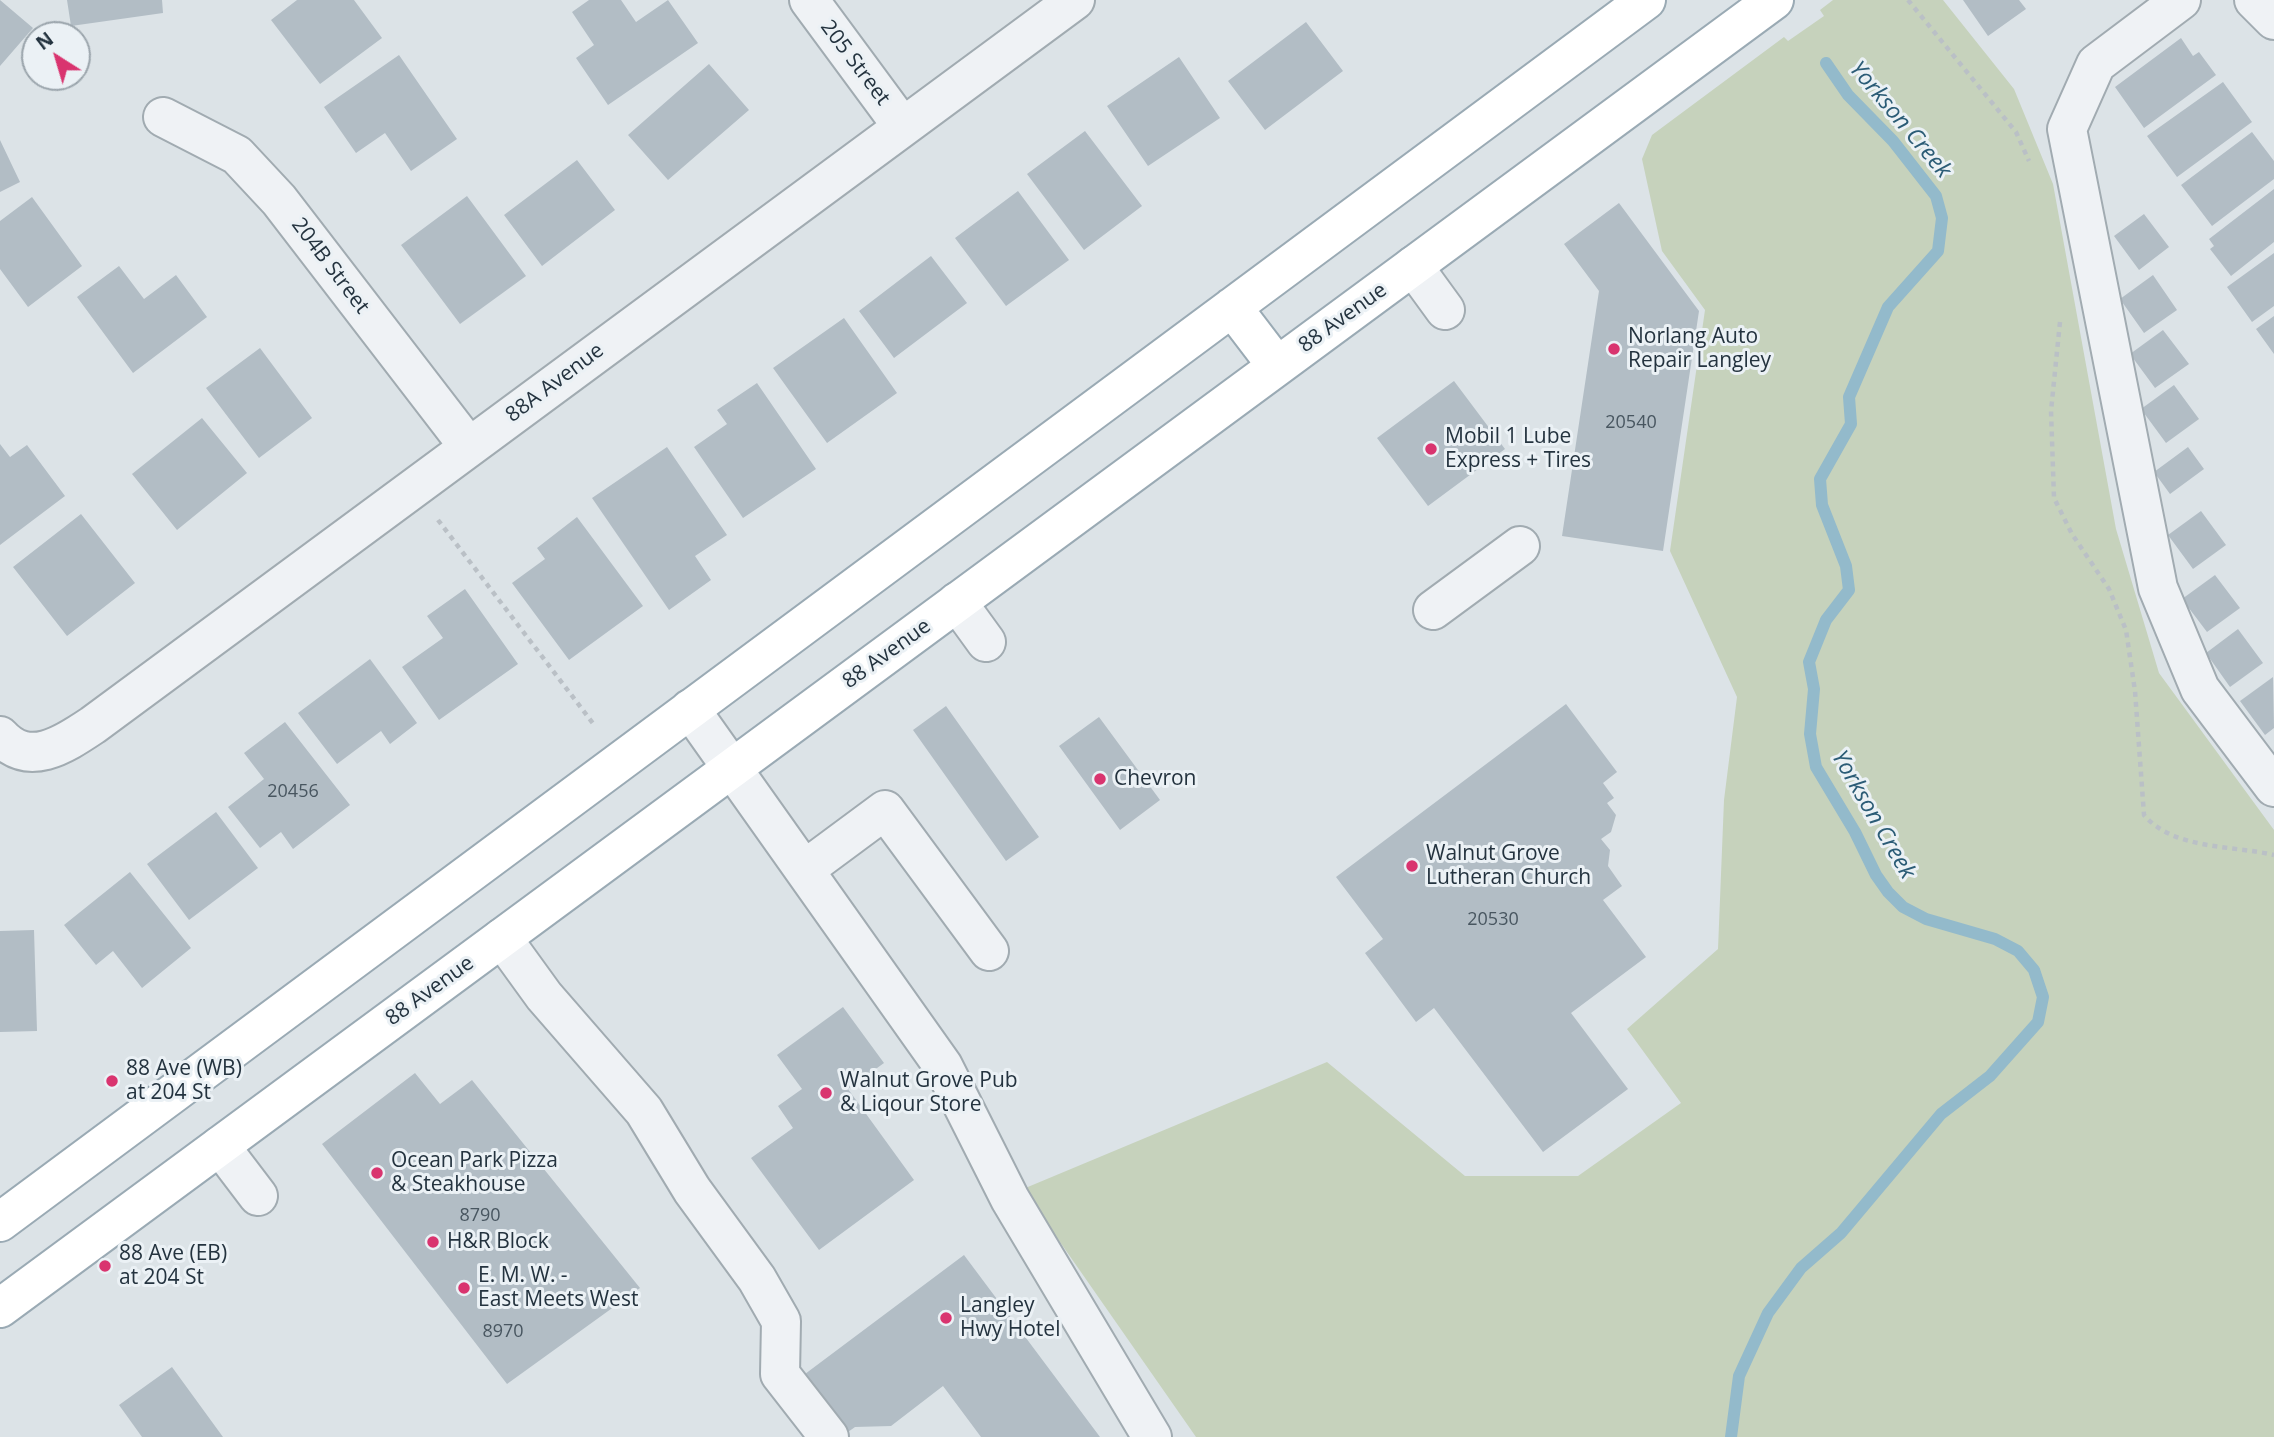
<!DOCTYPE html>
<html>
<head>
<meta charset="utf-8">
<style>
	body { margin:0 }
	#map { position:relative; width:2274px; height:1437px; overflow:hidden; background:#dce3e7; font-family:"Open Sans",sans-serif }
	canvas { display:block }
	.north { position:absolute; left:21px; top:21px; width:70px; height:70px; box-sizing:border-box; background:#ebf1f5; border:2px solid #9ba5ac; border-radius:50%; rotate:323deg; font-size:19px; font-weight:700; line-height:28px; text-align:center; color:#24333f }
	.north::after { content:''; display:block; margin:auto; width:24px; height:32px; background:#d9346f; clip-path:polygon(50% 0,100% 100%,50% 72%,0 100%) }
</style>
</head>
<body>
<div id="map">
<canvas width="2274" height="1437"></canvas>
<div class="north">N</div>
</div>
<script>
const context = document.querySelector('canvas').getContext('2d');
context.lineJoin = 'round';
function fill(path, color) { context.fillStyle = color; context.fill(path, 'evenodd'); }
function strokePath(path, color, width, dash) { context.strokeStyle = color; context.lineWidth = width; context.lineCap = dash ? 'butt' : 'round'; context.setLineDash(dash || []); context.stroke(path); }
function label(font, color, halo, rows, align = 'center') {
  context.font = font + ' "Open Sans",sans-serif'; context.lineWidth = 6; context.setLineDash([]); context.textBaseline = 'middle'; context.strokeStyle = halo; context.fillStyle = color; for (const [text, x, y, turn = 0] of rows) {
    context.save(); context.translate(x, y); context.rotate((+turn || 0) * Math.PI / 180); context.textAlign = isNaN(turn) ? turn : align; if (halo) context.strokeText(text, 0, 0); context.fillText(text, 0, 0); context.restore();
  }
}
const green = new Path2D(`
	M1833,0H1943L2014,89L2053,184L2116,529L2159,673L2274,830V1437H1196L1023,1189L1327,1062L1465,1176H1578L1681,1103L1627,1029L1718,949L1724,800L1737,697L1670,551L1705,310L1662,251L1642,159L1652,135L1784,37L1788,41L1824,16L1820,10Z`);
const stream = new Path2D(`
	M1731,1437L1739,1376L1768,1313L1801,1268L1841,1233L1941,1114L1990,1076L2038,1022L2043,997L2034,970L2018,951L1995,939L1926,919L1903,907L1888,892L1876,875L1855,832L1816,767L1810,734L1814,689L1809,662L1826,620L1849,590L1846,566L1822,505L1820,479L1851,424L1849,397L1888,307L1938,251L1942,218L1936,196L1893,141L1848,95L1826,63`);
const building = new Path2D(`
	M0,0L33,28L0,66Z
	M67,0H162L163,13L71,26Z
	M297,0H354L382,38L320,84L271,20Z
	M589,0H621L636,22L668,0L698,43L608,105L576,58L594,45L572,12Z
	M1963,0H2019L2026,9L1988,36Z
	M1306,22L1343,71L1265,130L1228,81Z
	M2181,38L2193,56L2199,52L2216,75L2144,128L2115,87Z
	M399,55L457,139L411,171L385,133L356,153L324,107Z
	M1179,57L1220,118L1148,166L1107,106Z
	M709,64L749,110L668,180L628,135Z
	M2223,82L2252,122L2177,177L2147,136Z
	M1085,131L1142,206L1084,250L1027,174Z
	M2252,132L2274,161V179L2212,226L2181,185Z
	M0,140L20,182L0,192Z
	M577,160L615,210L542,266L504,215Z
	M2274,189V242L2231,276L2210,249L2214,246L2209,239Z
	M1018,191L1069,260L1006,306L955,238Z
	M467,196L526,276L460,324L401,245Z
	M32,197L82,266L28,307L0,269V221Z
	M1619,203L1699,311L1663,551L1562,536L1599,291L1564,244Z
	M2144,214L2169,247L2139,270L2114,236Z
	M2274,253V306L2252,322L2227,287Z
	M931,256L967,303L894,358L859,311Z
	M119,266L144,299L176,275L207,317L133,373L77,297Z
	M2153,275L2177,310L2144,333L2120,299Z
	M2274,316V354L2256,329Z
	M844,318L897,393L827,443L773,368Z
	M2163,330L2189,364L2155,388L2130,354Z
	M260,348L312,418L259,458L206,388Z
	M1454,381L1505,449L1428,506L1377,438Z
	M757,383L816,469L743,518L694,447L727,424L717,410Z
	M2174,385L2199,419L2166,443L2141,409Z
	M202,418L247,473L177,530L132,474Z
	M0,444L10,457L27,445L65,496L0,545Z
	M667,447L727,535L695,556L711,580L669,610L592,498Z
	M2188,447L2204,469L2170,494L2154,472Z
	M2201,511L2226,545L2193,569L2168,535Z
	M81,514L135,583L67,636L13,567Z
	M577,517L643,606L569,660L512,583L545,559L537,548Z
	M2215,575L2240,608L2207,632L2182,599Z
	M465,589L518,664L439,720L402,667L443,638L427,616Z
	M2238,629L2263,663L2230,687L2206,653Z
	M370,659L417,723L390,744L381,731L337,764L298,713Z
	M2273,677L2274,728L2265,735L2240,701Z
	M1566,704L1617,772L1603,783L1614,798L1607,803L1616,815L1611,832L1601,839L1610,850L1608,866L1622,886L1603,900L1646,957L1571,1013L1628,1089L1543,1152L1434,1008L1416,1022L1365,953L1383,939L1336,877Z
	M946,706L1039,837L1006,861L913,730Z
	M1099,717L1160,800L1120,830L1059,746Z
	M285,722L350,805L293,849L281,832L260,848L228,807L264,779L244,753Z
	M216,812L258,868L189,920L147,864Z
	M130,872L191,948L142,988L113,951L96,965L64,925Z
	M34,930L37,1031L0,1032V931Z
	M843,1007L884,1063L848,1089L914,1180L819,1250L751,1158L793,1128L778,1106L802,1089L777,1055Z
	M415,1073L440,1104L472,1080L640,1288L507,1384L322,1144Z
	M964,1255L1100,1437H981L943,1386L891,1426L855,1427L841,1437L797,1380Z
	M172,1367L223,1437H142L119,1405Z`);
const path = new Path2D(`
	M1908,0L2016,132L2029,161
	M2060,322L2051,411L2054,498L2072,534L2109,589L2126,630L2135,691L2144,815C2174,850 2231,845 2274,855
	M438,520L595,726`);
const minor = new Path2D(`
	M809,0L902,126
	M2181,0L2096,64L2067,129L2158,588L2200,689L2274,787
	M2254,0L2274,20
	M163,117L237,155L279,200L469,447
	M1413,266L1445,310
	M957,602L986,642
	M1433,610L1520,546
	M690,709L943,1066L1010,1199L1152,1437
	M0,736C29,768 63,745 93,725L1075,0
	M804,870L885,810L989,951
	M502,938L544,996L644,1111L692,1190L757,1279L781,1321L780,1374L829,1437
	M220,1146L258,1196`);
const major = new Path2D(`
	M1232,307L1277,366
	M0,1222L1646,0
	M0,1308L1774,0`);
const markers = [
	[1614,349,7,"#d9346f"],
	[1431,449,7,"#d9346f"],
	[1100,779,7,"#d9346f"],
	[1412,866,7,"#d9346f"],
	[112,1081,7,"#d9346f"],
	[826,1093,7,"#d9346f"],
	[377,1173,7,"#d9346f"],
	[433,1242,7,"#d9346f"],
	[105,1266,7,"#d9346f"],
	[464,1288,7,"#d9346f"],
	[946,1318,7,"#d9346f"]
];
const numberNames = [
	["20540",1631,423],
	["20456",293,792],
	["20530",1493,920],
	["8790",480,1216],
	["8970",503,1332]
];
const streetNames = [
	["205 Street",855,63,53],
	["204B Street",330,266,53],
	["88 Avenue",1343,318,-36],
	["88A Avenue",555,383,-37],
	["88 Avenue",887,654,-36],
	["88 Avenue",430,991,-36]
];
const poiNames = [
	["Norlang Auto",1628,337],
	["Repair Langley",1628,361],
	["Mobil 1 Lube",1445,437],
	["Express + Tires",1445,461],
	["Chevron",1114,779],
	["Walnut Grove",1426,854],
	["Lutheran Church",1426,878],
	["88 Ave (WB)",126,1069],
	["at 204 St",126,1093],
	["Walnut Grove Pub",840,1081],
	["& Liqour Store",840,1105],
	["Ocean Park Pizza",391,1161],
	["& Steakhouse",391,1185],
	["H&R Block",447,1242],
	["88 Ave (EB)",119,1254],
	["at 204 St",119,1278],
	["E. M. W. -",478,1276],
	["East Meets West",478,1300],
	["Langley",960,1306],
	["Hwy Hotel",960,1330]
];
const waterNames = [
	["Yorkson Creek",1900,120,50],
	["Yorkson Creek",1873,815,60]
];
fill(green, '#c6d2bc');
strokePath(stream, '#93bacb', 12);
fill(building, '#b2bdc5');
strokePath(minor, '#a1abb1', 42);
strokePath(major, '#9aaab4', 42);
strokePath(path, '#bac0c6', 4.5, [5, 5]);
strokePath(minor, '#eff2f5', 38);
strokePath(major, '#fff', 38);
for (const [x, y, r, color] of markers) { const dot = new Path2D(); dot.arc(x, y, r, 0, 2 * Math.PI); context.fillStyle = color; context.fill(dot); strokePath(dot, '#ebf1f5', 2.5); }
label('18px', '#485660', null, numberNames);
label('21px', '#24333f', '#ebf1f5', streetNames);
label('21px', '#24333f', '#ebf1f5', poiNames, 'left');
label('italic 23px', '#2b5c76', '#ebf1f5', waterNames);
</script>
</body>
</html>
